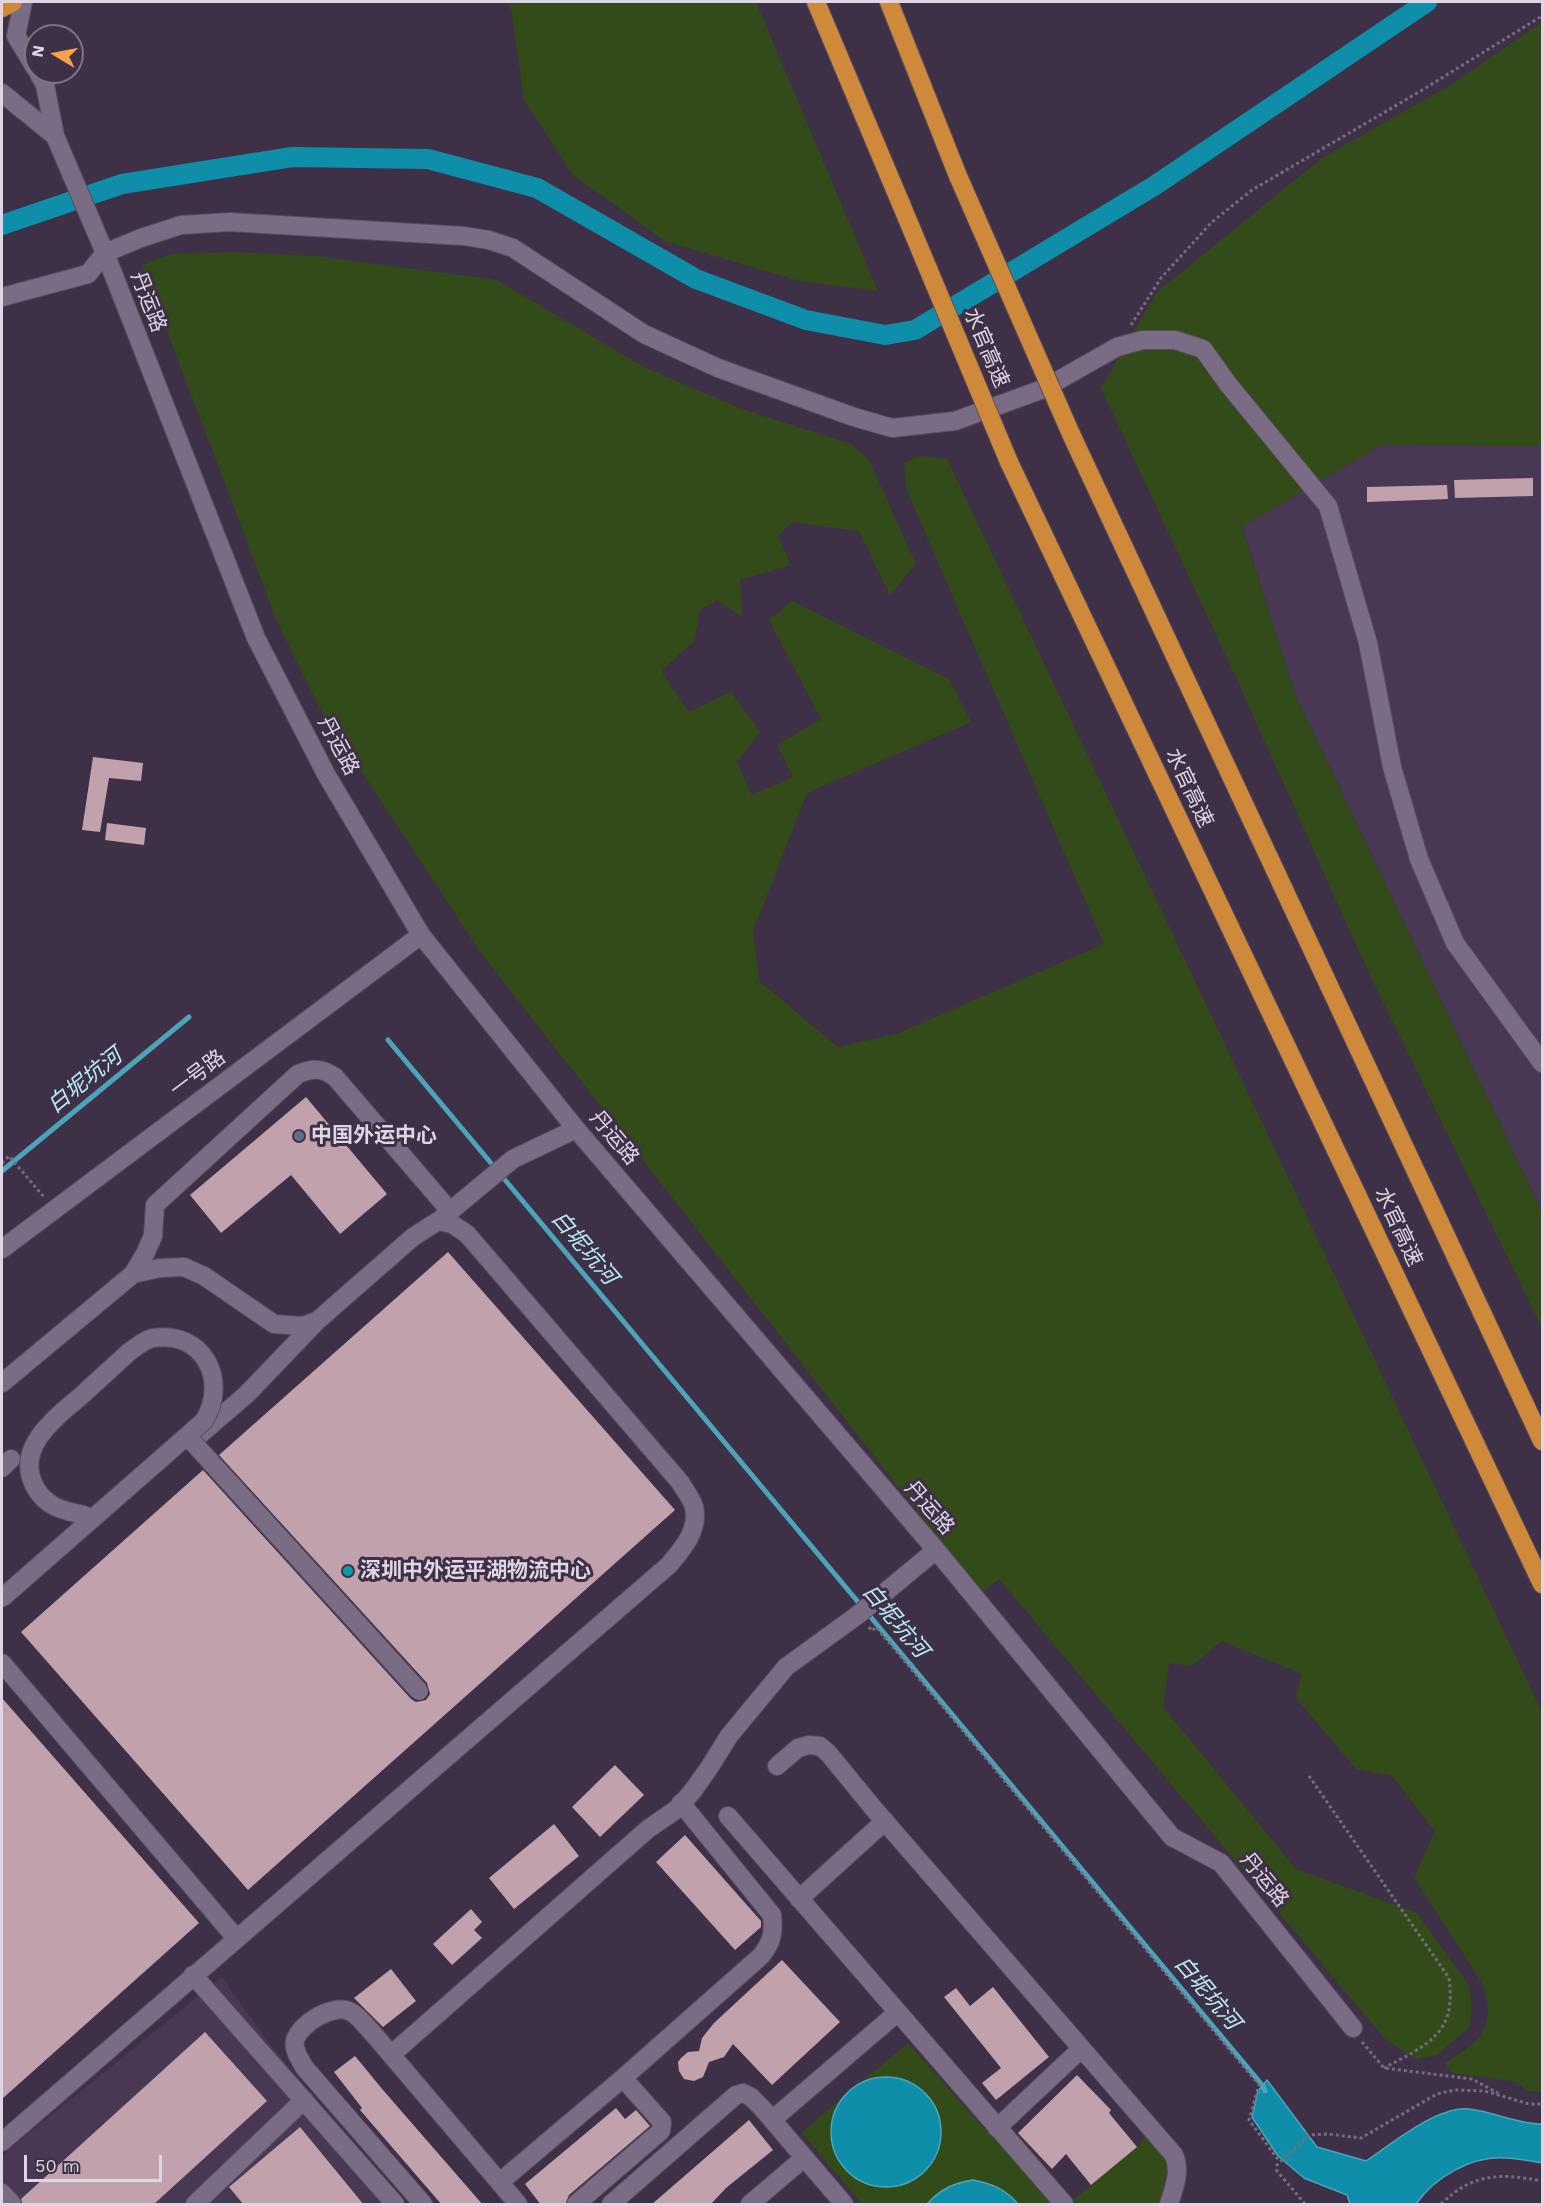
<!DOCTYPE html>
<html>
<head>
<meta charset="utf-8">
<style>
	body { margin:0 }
	#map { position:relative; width:1544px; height:2206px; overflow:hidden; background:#3e3147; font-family:"Work Sans",sans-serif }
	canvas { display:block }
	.frame { position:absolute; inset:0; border:3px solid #ded6e4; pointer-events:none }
	.north { position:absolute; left:24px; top:24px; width:60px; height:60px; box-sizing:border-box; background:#3e3147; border:2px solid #7e7386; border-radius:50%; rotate:280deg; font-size:16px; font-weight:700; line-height:24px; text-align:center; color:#ded6e4 }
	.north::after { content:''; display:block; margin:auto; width:21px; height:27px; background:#f9a04c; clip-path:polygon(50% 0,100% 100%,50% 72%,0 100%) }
	.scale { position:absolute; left:24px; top:2155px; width:138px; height:27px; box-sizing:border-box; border:3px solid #ded6e4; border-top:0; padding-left:8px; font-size:18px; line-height:21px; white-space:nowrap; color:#ded6e4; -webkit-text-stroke:4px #3e3147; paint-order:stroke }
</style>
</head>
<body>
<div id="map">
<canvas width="1544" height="2206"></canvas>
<div class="frame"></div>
<div class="north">N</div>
<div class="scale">50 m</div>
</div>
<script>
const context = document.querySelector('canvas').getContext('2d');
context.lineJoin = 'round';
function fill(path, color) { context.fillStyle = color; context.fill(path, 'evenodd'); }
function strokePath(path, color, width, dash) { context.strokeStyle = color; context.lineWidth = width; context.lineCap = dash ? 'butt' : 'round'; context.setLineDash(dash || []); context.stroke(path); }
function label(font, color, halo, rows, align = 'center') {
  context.font = font + ' "Work Sans","Noto Sans SC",sans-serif'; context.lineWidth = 6; context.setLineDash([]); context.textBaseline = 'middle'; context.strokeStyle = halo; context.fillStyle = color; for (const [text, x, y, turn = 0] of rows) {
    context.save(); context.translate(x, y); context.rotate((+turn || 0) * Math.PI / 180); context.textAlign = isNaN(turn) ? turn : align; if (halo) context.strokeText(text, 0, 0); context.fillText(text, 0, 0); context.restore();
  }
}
const built = new Path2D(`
	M1381,445L1542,446V1212L1295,694L1242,526Z
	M222,1977L268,2042L405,2204H2V2155Z`);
const green = new Path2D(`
	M510,2H756L878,291L799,281L665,241L573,175L524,100Z
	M1542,22V446L1381,445L1242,527L1295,694L1542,1212V1328L1366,967L1238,682L1101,388L1157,292L1322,158L1452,84Z
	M235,252L316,256L497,280L644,367L742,409L851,444L869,460L916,564L890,595L859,531L792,522L778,536L791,565L740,580L742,617L717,600L700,610L694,641L661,671L689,712L731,692L760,731L737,762L752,795L793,777L777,745L821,719L769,620L792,601L949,679L971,722L807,793L753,931L759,981L838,1047L896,1034L1104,944L906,489L904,464L917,456L947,459L1542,1712V2092L1527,2091L1518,2082L1452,2073L1445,2063C1481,2041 1497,2028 1483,1984L1414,1878L1435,1831L1392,1776L1356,1769L1296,1698L1302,1674L1222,1641L1192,1666L1169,1663L1163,1707L1296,1869L1417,1913L1468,1984L1472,2007L1469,2027L1437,2055L1415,2059L1385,2039L999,1579L981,1593L481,953L319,707L277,621L142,265L171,254Z
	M908,2043L1052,2204H862L803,2134V2131Z
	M1146,2136L1165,2157L1168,2166L1160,2204H1075L1072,2201L1137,2147Z`);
const water = new Path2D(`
	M831 2132a55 55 0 1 1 110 0a55 55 0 1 1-110 0Z
	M1267,2080L1317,2147L1366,2161C1393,2143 1437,2106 1469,2109C1495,2112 1517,2124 1542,2124V2163C1530,2161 1517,2158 1505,2158C1471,2156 1435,2177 1416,2204H1350L1347,2195L1304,2178L1278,2156L1252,2117L1258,2091Z
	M973,2180C993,2184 1005,2189 1018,2204H927C941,2189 953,2183 973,2180Z`);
const stream = new Path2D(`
	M388,1040L1263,2086L1265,2091
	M2,1171L189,1017`);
const canal = new Path2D(`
	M2,225L122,184L292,157L428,159L537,188L696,279L806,320L885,335L915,330L1154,186L1427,2`);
const building = new Path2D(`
	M1533,478V496L1455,498L1454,480Z
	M1447,485L1448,499L1367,502V487Z
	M93,757L143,763L141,781L109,778L100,832L82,830Z
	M107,823L146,828L144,845L105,840Z
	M306,1097L387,1194L340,1234L291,1175L221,1233L190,1195Z
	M448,1252L675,1510L248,1890L21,1632L203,1470L411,1699L416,1702L426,1700L430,1694L427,1683L219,1455Z
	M2,1698L199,1923L2,2099Z
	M615,1765L644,1795L600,1837L572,1807Z
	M554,1824L579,1856L514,1909L489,1878Z
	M685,1835L761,1921V1927L735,1950L656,1862Z
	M471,1909L482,1922L474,1930L482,1938L452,1965L433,1944Z
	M782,1960L840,2022L772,2085L733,2044L724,2057L709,2062L703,2077L694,2081L684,2079L679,2071L678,2062L681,2058L688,2052L699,2051L702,2038L714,2023Z
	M391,1969L416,2001L383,2027L354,1998Z
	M993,1987L1049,2057L996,2100L982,2083L1001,2068L944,1997L956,1988L970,2006Z
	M205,2032L267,2101L153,2205H23L21,2199Z
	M355,2056L383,2090L483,2205H442L360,2110L362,2108L334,2072Z
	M1077,2075L1111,2110L1109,2113L1137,2147L1091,2185L1066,2154L1052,2169L1018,2133Z
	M616,2108L625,2119L636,2110L650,2126L569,2195L565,2205H541L525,2184Z
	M749,2120L773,2150L726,2188L710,2205H651Z
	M300,2127L364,2205H244L229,2187Z`);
const path = new Path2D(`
	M1131,325L1161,278L1212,222L1252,190L1419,92L1542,16
	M2,1163L9,1156L44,1197
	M869,1627L872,1631L876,1627L1259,2085L1249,2120L1279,2161
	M1309,1776L1449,1978C1457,2034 1427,2045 1384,2068
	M1362,2042L1384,2068L1472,2079L1498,2093
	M1305,2204L1277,2171V2165L1309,2135L1328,2134L1361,2138L1437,2094L1455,2090L1485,2091L1529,2104H1542
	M1441,2204C1473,2173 1500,2173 1542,2181`);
const minor = new Path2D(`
	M23,2L16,36L36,69
	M2,93L55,136L45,85L38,72
	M55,136L105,253L256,638L326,774L421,935L576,1129L936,1550L1172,1837L1221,1863L1353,2028
	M2,297L88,274L105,253L141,238L181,225L230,222L464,236L489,240L513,248L644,334L718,368L854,417L892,428L955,421L1043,389L1117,347L1143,340H1175L1203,349L1228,384L1328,506L1368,643L1392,767L1419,859L1455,943L1542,1063
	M442,1218L513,1159L576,1129
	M2,1249L421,935
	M133,1274L145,1254L153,1236L155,1205L298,1074C313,1068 322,1068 335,1077L450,1211
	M2,1383L133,1274L160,1268L184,1267L204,1276L274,1324L303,1326L317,1321L413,1237L438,1221L452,1224L467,1234L680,1482C684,1489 692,1499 694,1507C699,1531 683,1548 669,1565L2,2142
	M196,1438L247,1394L316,1322
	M2,1468L11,1459
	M2,1663L236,1938
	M777,1766L798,1748L809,1745L820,1746L829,1754L874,1809L1174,2155C1181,2172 1174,2188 1169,2204
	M728,1816L1064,2204
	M799,1899L885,1821
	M193,1975L395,2204
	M392,2054L648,1829L677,1809L692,1792L709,1768L729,1736L786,1667L859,1614L936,1550
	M772,2120L898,2012
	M997,2128L1081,2049
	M500,2182L623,2078L761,1956C772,1942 774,1933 772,1915L681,1803
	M2,2193L12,2204
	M195,2204L304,2100
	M423,2204L304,2067C300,2059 293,2050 295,2041C299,2024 332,2004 349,2011C357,2014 364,2024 370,2030L518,2204
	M576,2204L661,2131L662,2122L623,2078
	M611,2204L736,2095L743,2093L751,2097L762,2108L844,2204
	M750,2204L804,2158`);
const highway = new Path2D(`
	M816,2L901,204
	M889,2L958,176
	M2,8L13,2
	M1071,434L1542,1441
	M1009,462L1542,1584`);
const minorBridge = new Path2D(`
	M188,1437L419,1691
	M2,1598L204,1421C229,1380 203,1330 153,1338C144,1340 136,1347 129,1352C113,1367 97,1381 81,1396C55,1418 14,1448 35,1487C46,1507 63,1511 85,1515`);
const highwayBridge = new Path2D(`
	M958,176L1071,434
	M901,204L1009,462`);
const markers = [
	[299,1136,6,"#5c6f8a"],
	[348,1571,6,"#0f9aa8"]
];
const streetNames = [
	["丹运路",148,302,69],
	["水官高速",986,348,67],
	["丹运路",338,746,62],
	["水官高速",1189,788,65],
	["一号路",198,1074,-37],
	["丹运路",614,1138,50],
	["水官高速",1398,1227,65],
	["丹运路",929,1508,49],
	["丹运路",1264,1880,51]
];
const poiNames = [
	["中国外运中心",311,1136],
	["深圳中外运平湖物流中心",360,1571]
];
const waterNames = [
	["白坭坑河",85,1081,-39],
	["白坭坑河",584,1248,50],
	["白坭坑河",895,1621,50],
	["白坭坑河",1207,1993,50]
];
fill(built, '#483854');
fill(green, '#324b18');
fill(water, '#0e8ea8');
strokePath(water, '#4ca4ba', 1.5);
strokePath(stream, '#4ca4ba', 5);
strokePath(canal, '#0e8ea8', 20);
fill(building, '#c1a1ac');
strokePath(minor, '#584d60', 20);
strokePath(highway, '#584d60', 20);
strokePath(path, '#776c7f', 3, [3, 3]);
strokePath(minor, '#7a6c85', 18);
strokePath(highway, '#ce8a3a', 18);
strokePath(minorBridge, '#584d60', 20, []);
strokePath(highwayBridge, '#584d60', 20, []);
strokePath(minorBridge, '#7a6c85', 18);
strokePath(highwayBridge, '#ce8a3a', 18);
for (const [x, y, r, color] of markers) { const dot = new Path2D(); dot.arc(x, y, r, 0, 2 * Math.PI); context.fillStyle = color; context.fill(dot); strokePath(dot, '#3e3147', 2); }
label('21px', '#ded6e4', '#3e3147', streetNames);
label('bold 21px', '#ded6e4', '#3e3147', poiNames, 'left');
label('italic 22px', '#bbecfa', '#3e3147', waterNames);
</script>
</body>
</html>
